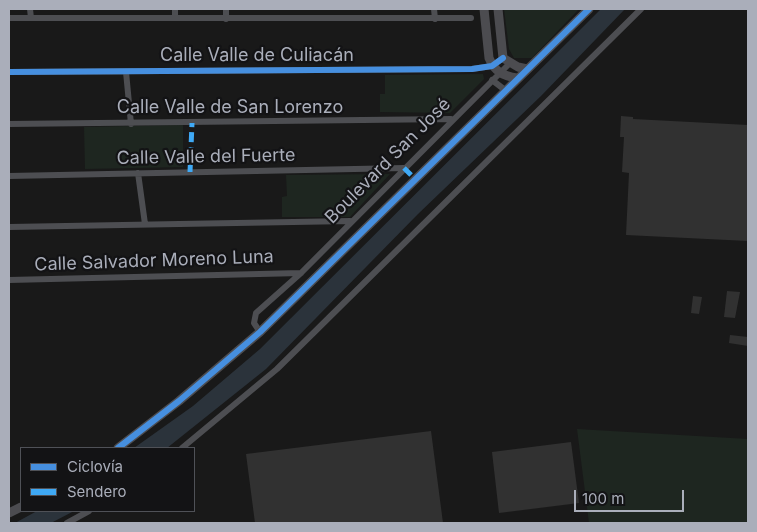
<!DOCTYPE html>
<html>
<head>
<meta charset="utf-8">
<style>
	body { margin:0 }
	#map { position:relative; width:757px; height:532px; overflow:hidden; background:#191919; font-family:Inter,sans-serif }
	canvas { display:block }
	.frame { position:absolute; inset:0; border:10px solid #aaaeba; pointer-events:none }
	.legend { position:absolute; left:20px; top:447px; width:175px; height:65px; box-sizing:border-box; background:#131315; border:1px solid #4f5157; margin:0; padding:6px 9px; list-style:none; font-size:15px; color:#aaaeba }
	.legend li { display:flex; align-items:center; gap:10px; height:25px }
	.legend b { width:25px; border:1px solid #4f5157 }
	.scale { position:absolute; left:574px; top:490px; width:110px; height:22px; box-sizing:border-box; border:2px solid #aaaeba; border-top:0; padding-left:6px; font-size:15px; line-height:18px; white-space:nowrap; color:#aaaeba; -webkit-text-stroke:4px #131315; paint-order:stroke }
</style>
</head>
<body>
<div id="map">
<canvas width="757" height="532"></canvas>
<div class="frame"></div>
<ul class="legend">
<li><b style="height:6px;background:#468fdf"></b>Ciclovía</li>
<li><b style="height:6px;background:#3fa9f5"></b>Sendero</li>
</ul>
<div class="scale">100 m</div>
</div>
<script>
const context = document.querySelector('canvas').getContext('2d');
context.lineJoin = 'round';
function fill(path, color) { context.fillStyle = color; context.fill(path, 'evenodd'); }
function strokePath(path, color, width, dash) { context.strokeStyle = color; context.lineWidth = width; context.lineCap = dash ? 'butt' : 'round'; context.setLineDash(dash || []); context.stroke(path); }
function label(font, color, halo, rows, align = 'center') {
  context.font = font + ' Inter,sans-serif'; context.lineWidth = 4.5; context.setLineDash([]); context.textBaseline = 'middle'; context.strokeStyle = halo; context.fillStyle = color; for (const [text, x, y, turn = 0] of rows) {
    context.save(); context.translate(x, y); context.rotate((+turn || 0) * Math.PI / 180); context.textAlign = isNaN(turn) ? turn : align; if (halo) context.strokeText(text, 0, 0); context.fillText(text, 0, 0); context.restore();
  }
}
const green = new Path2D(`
	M504,9H579L532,58H514L509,49Z
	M483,74L484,79L450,113L380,112V94H385V75Z
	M183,125V167L85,169L84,127Z
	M390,174L350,217H282V197L287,196L286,175Z
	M577,429L748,439V523H589Z`);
const water = new Path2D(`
	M601,9H625L541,96L418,214L266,369L167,448H134L193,406L260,349Z
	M37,511H74L51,523H15Z`);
const building = new Path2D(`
	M621,116L633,117V119L748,125V241L626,235L629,173L622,172L624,137H620Z
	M727,291L740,292L735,318L724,317Z
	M693,296L702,297L699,314L691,313Z
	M730,335L748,337V346L729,343Z
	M431,431L443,523H255L246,454Z
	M571,442L579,503L499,513L492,452Z`);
const street = new Path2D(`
	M30,9L31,18
	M226,9V19
	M434,9L435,19
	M9,18H471
	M175,18V9
	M9,72L472,69L492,66L503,58
	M126,72L131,124
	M492,80L505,90
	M9,124L451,119
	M138,173L145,224
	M9,176L404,168
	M9,227L350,221
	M9,280L301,273
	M260,332L254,323L256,313L301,273L509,64
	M182,448L277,369L641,9
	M67,523L89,511`);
const secondary = new Path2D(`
	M484,9L489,58C495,72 503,76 517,78
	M498,9L503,58L518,67L527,69
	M118,448L179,401L260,332L589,9
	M9,513L21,507`);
const quiet = new Path2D(`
	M404,168L415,179
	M190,172L192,123`);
const cycleway = new Path2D(`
	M9,72L472,69L492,66L503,58
	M118,448L179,401L260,332L589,9`);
const streetNames = [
	["Calle Valle de Culiacán",257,56],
	["Calle Valle de San Lorenzo",230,108],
	["Calle Valle del Fuerte",206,157,-1],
	["Boulevard San José",388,161,-45],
	["Calle Salvador Moreno Luna",154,261,-2]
];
fill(green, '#1e2620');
fill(water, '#2b333b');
fill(building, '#313131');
strokePath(street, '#4d4e52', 6);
strokePath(secondary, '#4c4c50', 9);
strokePath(quiet, '#3fa9f5', 5, [10, 5]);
strokePath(cycleway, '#468fdf', 6);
label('18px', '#aaaeba', '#131315', streetNames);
</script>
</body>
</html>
